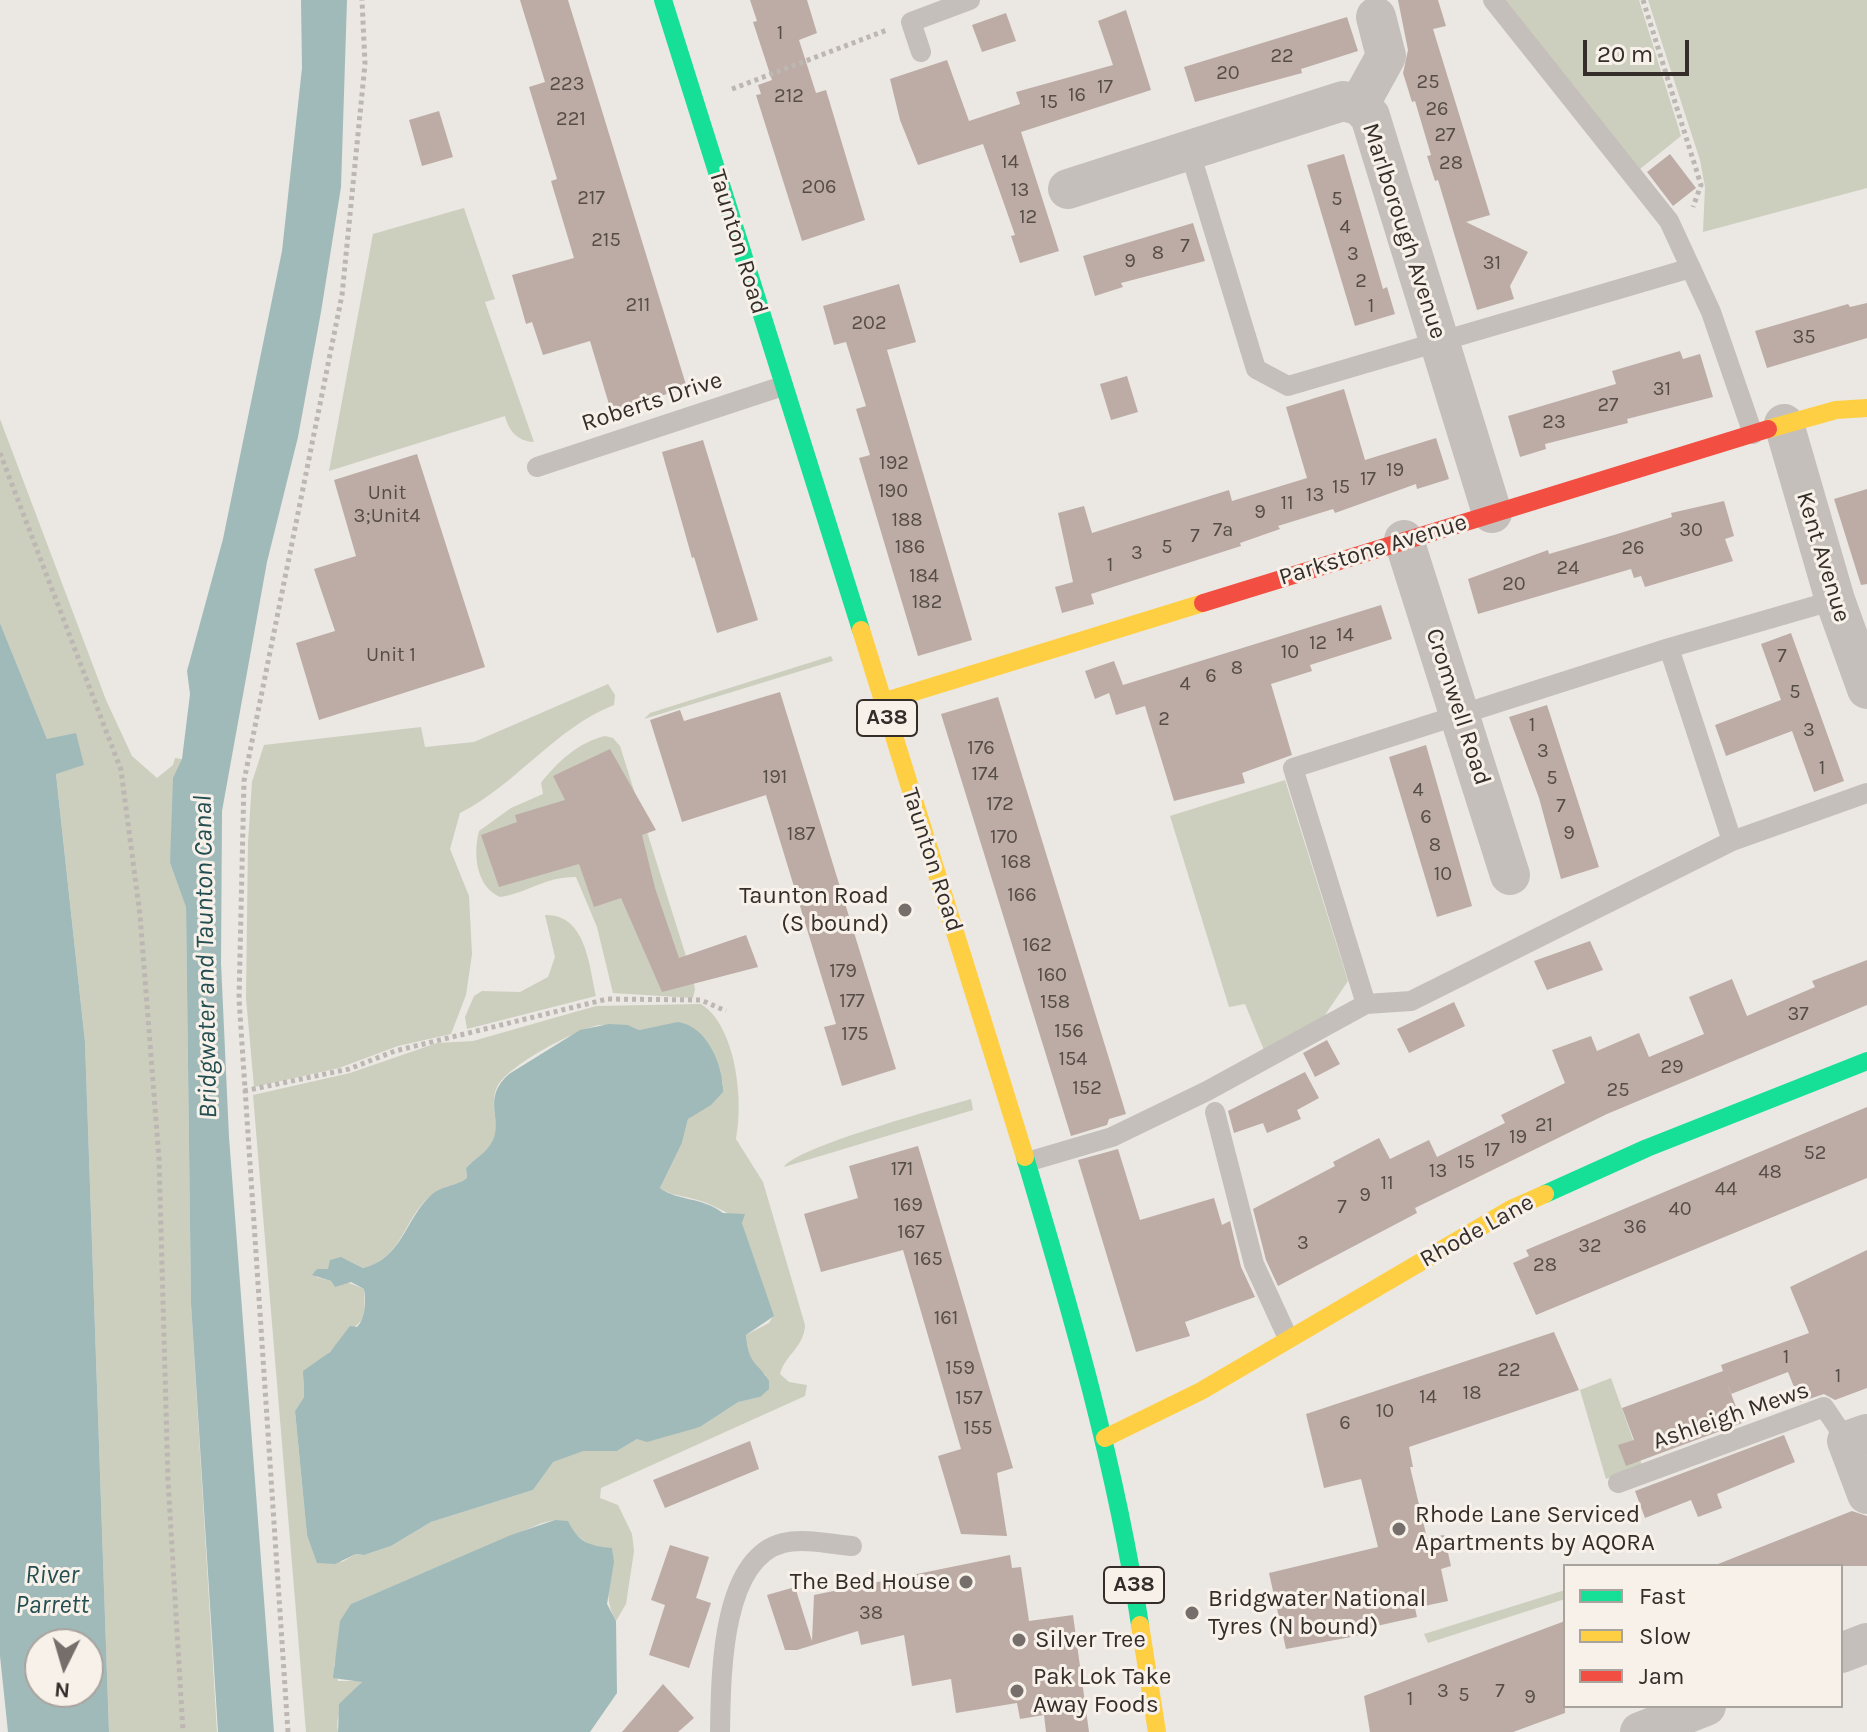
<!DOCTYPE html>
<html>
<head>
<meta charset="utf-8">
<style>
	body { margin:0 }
	#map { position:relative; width:1867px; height:1732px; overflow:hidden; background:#ebe7e2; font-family:Karla,sans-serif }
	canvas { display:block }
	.legend { position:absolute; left:1563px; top:1564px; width:280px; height:144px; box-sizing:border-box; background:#f7f1ea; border:2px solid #a9a39d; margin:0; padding:10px 14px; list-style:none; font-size:24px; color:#352d29 }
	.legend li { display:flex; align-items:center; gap:16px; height:40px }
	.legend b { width:40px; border:2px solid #a9a39d }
	.north { position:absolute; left:24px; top:1628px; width:80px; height:80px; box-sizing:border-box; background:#f7f1ea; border:2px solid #a9a39d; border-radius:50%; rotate:185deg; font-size:22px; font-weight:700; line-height:32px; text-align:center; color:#352d29 }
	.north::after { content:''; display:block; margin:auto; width:28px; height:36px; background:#756e6a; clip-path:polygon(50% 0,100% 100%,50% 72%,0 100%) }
	.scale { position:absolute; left:1583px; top:40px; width:106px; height:36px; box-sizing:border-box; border:4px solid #352d29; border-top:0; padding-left:10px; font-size:24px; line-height:28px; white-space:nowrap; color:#352d29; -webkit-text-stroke:6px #f7f1ea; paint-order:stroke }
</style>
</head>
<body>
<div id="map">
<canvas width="1867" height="1732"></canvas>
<ul class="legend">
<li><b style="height:10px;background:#16e098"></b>Fast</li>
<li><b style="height:10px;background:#ffcf43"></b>Slow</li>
<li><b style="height:10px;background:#f24e42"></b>Jam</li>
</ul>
<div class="north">N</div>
<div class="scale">20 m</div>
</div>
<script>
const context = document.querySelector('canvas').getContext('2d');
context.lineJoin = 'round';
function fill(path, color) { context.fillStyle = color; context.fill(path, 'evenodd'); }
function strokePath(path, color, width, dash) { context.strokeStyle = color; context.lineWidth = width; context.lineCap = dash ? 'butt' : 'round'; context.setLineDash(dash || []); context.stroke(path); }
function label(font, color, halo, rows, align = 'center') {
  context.font = font + ' Karla,sans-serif'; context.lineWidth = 6; context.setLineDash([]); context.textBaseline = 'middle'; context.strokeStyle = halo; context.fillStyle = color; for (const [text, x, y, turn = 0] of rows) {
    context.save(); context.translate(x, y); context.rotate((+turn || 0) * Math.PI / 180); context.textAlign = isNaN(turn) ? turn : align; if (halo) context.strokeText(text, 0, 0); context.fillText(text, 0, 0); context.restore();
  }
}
const green = new Path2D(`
	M1505,0H1639L1681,136L1640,169Z
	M1648,0H1867V188L1703,232L1705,187L1700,160Z
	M464,208L495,299L485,302L534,442C517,441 509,431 505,416L329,471L373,234Z
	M0,419L106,700L132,756L157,778L173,765L175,758L182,759L170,863L186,906L191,1304L217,1732H109L85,1042L56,773L84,765L47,739L0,623Z
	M831,656L833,661L644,719L650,713Z
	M608,684L615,695L614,705C555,728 516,785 460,813L450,849L469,896L472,954L466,995L451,1034L398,1046L339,1068L254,1087L246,998L248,842L252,782L264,745L421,727L425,747L474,742Z
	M605,736L613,738L620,746L691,972L695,989L693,998L613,993L597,927L576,877C547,876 527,893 500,897C476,886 473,855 479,831L511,808L543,794L541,783C557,762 579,742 605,736Z
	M1285,780L1348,981L1323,1018L1264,1050L1245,1004L1229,1007L1170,816Z
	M545,915C586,914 589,965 596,996L467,1029L465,1017L474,996L482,991L520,992L548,977L555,957Z
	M701,1004C736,1026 744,1101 736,1139L763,1182L805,1325C804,1348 785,1354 780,1374L789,1382L807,1385L805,1396L601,1488L600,1498L618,1505L632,1534L634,1551L626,1604L616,1621C599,1589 617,1580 612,1549L593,1547L555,1520L542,1523L351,1604L334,1665L338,1681H362C351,1699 334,1706 338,1732H306L253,1095L350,1073L437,1043L473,1041L596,1006ZM598,1025H628L639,1030L660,1026L713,1054L723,1084L688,1119L682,1143L660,1188C671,1195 678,1195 690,1198C708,1202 728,1212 742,1223L773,1316L769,1323L746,1335C748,1352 750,1366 766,1375L760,1397L737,1402L700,1427L637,1439L617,1451L583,1450L552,1462L533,1490L431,1522L391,1546L364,1555L356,1554L342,1562L315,1551L307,1535L295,1411L304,1397L303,1378L365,1317L364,1289L344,1281L335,1287L331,1281L316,1277L317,1269H328L345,1259L363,1268C402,1259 403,1220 429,1197C443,1185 457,1186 467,1178L466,1168C475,1158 492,1151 495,1136C499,1120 489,1105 497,1087C508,1065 574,1031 598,1025Z
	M971,1099L973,1110L784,1167C796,1147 940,1108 971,1099Z
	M1611,1378L1642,1465L1606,1479L1580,1390Z
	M1565,1590V1599L1428,1643L1424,1634Z`);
const water = new Path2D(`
	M301,0H347L341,187L321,312L298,437L267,562L222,811L221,963L229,1137L274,1732H218L191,1304L186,907L170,863L173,778L182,759L190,694L187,671L223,539L282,251L302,68Z
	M0,623L47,739L76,733L84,765L56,774L85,1042L109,1732H8L0,1656ZM88,1644V1692H40V1644Z
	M678,1022C707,1026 723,1065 723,1092L711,1105L688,1119L682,1143L660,1188C680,1202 700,1196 723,1213L745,1214L742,1223L774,1316L746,1335C749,1366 756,1360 769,1381V1389L760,1397L738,1402L700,1427L647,1442L637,1439L617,1451H583L553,1462L533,1490L431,1522L391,1546L364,1555L356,1554L335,1564L317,1563L307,1535L295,1411L304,1397L303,1371L330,1352L350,1326L357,1327C366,1318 366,1301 364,1289L351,1282L335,1287L331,1281L312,1275L317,1269H328L330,1260L341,1257L363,1268C401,1259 405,1221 429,1197C441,1185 455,1187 467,1178L466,1168C475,1158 487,1153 493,1140C503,1118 481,1099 509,1074L580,1030L609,1024L628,1025L639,1030Z
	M555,1520L568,1521C578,1542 589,1546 612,1548L614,1562L607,1604L616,1621L617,1693L590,1732H338L339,1704L362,1682L333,1678L340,1621L351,1604L511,1535Z`);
const building = new Path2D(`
	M520,0H568L687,388L611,411L590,341L543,355L532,322L526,324L512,275L574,258L551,181L557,179L529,87L545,82Z
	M750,0H807L817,33L799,40L816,93L826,90L865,220L802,241L756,95L761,94L758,85L772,80L753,22L757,21Z
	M1398,0H1438L1446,26L1433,29L1490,215L1466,222L1528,252L1510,286L1514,299L1477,310L1438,180L1435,181L1427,156L1431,155L1415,101L1412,102L1403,73L1408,50Z
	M1126,10L1151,90L1021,132L1059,251L1020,263L1011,236L1015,235L983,144L918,165L900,120L890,79L947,60L969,121L1020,104L1016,92L1113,65L1098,21Z
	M1006,13L1016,41L982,52L972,25Z
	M1347,17L1358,51L1301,69L1302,73L1195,102L1184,67Z
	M439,111L453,157L422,166L409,120Z
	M1344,154L1383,289L1387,287L1395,314L1355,326L1307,165Z
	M1670,154L1696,188L1673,206L1647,172Z
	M1193,223L1205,261L1121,283L1123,287L1095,296L1083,256Z
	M899,284L916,342L887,350L972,640L918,656L859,458L870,455L856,409L866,406L846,342L834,345L823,306Z
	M1867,303V338L1767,368L1755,331L1848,304L1850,307Z
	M1680,351L1683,359L1700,354L1713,397L1627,419L1628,423L1545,444L1546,449L1520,457L1508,416L1616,384L1612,371Z
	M1127,376L1138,412L1111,420L1100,384Z
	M1344,389L1365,460L1436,438L1449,479L1417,489L1416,484L1335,513L1333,509L1278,526L1280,529L1240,543L1241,546L1091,594L1094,604L1062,613L1055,587L1073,582L1058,513L1084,506L1092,533L1229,490L1232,501L1307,478L1286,407Z
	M703,440L758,620L717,633L694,557L692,558L662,452Z
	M417,454L485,667L319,720L296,643L335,631L314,569L356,556L334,480Z
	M1867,489V584L1861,585L1834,499Z
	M1724,501L1734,536L1725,539L1733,561L1645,587L1641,576L1634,578L1631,569L1478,614L1468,579L1548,550L1549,554L1614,535L1672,517L1671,513Z
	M1381,605L1392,639L1310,665L1312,671L1271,684L1292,755L1242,773L1245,783L1174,801L1145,706L1116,715L1109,693L1095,699L1085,671L1114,661L1123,685Z
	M1791,633L1844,781L1814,792L1792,731L1726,756L1715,725L1781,700L1761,644Z
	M780,692L896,1069L842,1086L824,1027L836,1024L766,795L682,822L650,720L680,710L684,721Z
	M998,697L1126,1114L1109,1119L1107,1125L1071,1136L941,714Z
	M1547,705L1599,867L1561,879L1539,798L1509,717Z
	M1426,745L1472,906L1437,917L1389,757Z
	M610,749L656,830L642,835L655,888L679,958L746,935L758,967L662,992L621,898L594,907L579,864L499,887L481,835L517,822L515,815L565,800L553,776Z
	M1590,941L1603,970L1547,990L1534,961Z
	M1867,960V1005L1607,1114L1415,1208L1417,1213L1278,1286L1266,1260L1253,1209L1335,1166L1333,1162L1379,1138L1390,1159L1429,1140L1437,1157L1505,1123L1501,1115L1565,1083L1552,1050L1591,1036L1597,1051L1639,1033L1649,1057L1704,1034L1689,997L1732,979L1747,1016L1815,987L1812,981Z
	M1454,1002L1465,1026L1409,1053L1397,1029Z
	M1327,1040L1340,1064L1315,1077L1303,1053Z
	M1305,1072L1319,1098L1297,1110L1301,1119L1267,1133L1263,1123L1234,1133L1228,1111Z
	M1867,1107V1178L1536,1315L1513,1263L1529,1256L1526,1250Z
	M918,1146L1013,1468L997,1473L1007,1536L961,1534L938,1456L961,1449L903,1250L821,1272L804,1214L858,1198L849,1166Z
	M1118,1149L1140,1220L1214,1198L1222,1225L1230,1221L1241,1267L1255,1297L1185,1322L1190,1336L1136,1352L1078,1160Z
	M1867,1250V1388L1835,1400L1824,1394L1800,1402L1788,1372L1731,1394L1726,1380L1742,1423L1626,1466L1618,1445L1634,1440L1622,1408L1723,1371L1721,1365L1809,1333L1790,1287Z
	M1554,1332L1579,1390L1409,1447L1413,1467H1410L1427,1538L1444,1535L1451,1566L1441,1569L1448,1601L1415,1608L1417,1617L1372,1627L1373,1633L1286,1649L1269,1573L1378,1547L1361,1479L1324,1488L1306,1414Z
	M1784,1435L1795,1462L1717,1494L1722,1508L1698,1517L1691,1500L1645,1518L1635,1491Z
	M750,1441L759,1469L665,1508L653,1480Z
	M1852,1511L1867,1516V1566H1713Z
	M670,1545L709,1557L696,1598L711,1603L689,1668L649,1655L665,1605L651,1600Z
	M1010,1555L1012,1568L1021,1567L1029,1621L1073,1615L1089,1732H1046L1044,1715L1020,1719L1017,1703L956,1713L951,1679L912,1686L904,1635L861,1645L858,1631L797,1650H785L767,1595L795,1587L812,1641L814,1595Z
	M1565,1621V1713L1513,1732H1370L1364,1696Z
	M663,1684L694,1718L678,1732H622Z`);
const path = new Path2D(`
	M1643,0L1701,185L1693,207
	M732,89L887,30
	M0,453L121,770L140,915L159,1159L168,1480L183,1732
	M244,1091L349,1069L395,1051L607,999L701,1000L726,1011
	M288,1732L239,999L244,781L342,295L365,64L362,0`);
const lane = new Path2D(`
	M1493,0L1669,221L1711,312L1753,434
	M921,52L911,22L970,0
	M1189,149L1256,369L1288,386L1691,268
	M537,467L783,386
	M1669,648L1732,841
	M1366,1004L1293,768L1669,648L1835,600
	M1215,1112L1254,1264L1288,1338
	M1027,1162L1112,1137L1207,1091L1366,1004L1411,1001L1732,841L1867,793
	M1618,1483L1824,1407L1847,1441
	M720,1732C721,1680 720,1559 783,1543C804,1538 830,1544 852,1546`);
const street = new Path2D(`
	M1359,105L1386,56L1376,17
	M1068,189L1343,101L1359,105L1370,116L1492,513
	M1784,424L1835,600L1867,689
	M1404,540L1510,875
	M1867,1434L1847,1441L1867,1494
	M1841,1653L1867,1643
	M1640,1732L1706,1706`);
const fast = new Path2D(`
	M663,0L861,630
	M1025,1157C1071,1311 1116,1466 1140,1625
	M1545,1194L1647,1148L1867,1061`);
const slow = new Path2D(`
	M1768,429L1836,410L1867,408
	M861,630L1025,1157
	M882,702L1203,603
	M1105,1438L1201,1391L1511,1209L1545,1194
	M1140,1625L1157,1732`);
const jam = new Path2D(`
	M1203,603L1768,429`);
const markers = [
	[905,910,8,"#756e6a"],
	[1399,1529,8,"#756e6a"],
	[966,1582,8,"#756e6a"],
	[1192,1613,8,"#756e6a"],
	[1019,1640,8,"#756e6a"],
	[1017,1691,8,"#756e6a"]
];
const numberNames = [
	["1",780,33],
	["22",1282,56],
	["20",1228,73],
	["25",1428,82],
	["223",567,84],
	["17",1105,87],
	["16",1077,95],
	["212",789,96],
	["15",1049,102],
	["26",1437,109],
	["221",571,119],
	["27",1445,135],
	["14",1010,162],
	["28",1451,163],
	["206",819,187],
	["13",1020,190],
	["217",591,198],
	["5",1337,199],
	["12",1028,217],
	["4",1345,227],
	["215",606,240],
	["7",1185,246],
	["8",1158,253],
	["3",1353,254],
	["9",1130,261],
	["31",1492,263],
	["2",1361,281],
	["211",638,305],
	["1",1371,306],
	["202",869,323],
	["35",1804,337],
	["31",1662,389],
	["27",1608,405],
	["23",1554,422],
	["192",894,463],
	["19",1395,470],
	["17",1368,479],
	["15",1341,487],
	["190",893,491],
	["Unit",387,493],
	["3;Unit4",387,516],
	["13",1315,495],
	["11",1287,503],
	["9",1260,512],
	["188",907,520],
	["7a",1223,530],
	["30",1691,530],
	["7",1195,536],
	["186",910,547],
	["5",1167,547],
	["26",1633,548],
	["3",1137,553],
	["1",1110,565],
	["24",1568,568],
	["184",924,576],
	["20",1514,584],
	["182",927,602],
	["14",1345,635],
	["12",1318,643],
	["10",1290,652],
	["Unit 1",391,655],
	["7",1782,656],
	["8",1237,668],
	["6",1211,676],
	["4",1185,684],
	["5",1795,692],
	["2",1164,719],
	["1",1532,725],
	["3",1809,730],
	["176",981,748],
	["3",1543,751],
	["1",1822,768],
	["174",985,774],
	["191",775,777],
	["5",1552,778],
	["4",1418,790],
	["172",1000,804],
	["7",1561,806],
	["6",1426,817],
	["9",1569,833],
	["187",801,834],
	["170",1004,837],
	["8",1435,845],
	["168",1016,862],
	["10",1443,874],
	["166",1022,895],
	["162",1037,945],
	["179",843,971],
	["160",1052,975],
	["177",852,1001],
	["158",1055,1002],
	["37",1798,1014],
	["156",1069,1031],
	["175",855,1034],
	["154",1073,1059],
	["29",1672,1067],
	["152",1087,1088],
	["25",1618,1090],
	["21",1544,1125],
	["19",1518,1137],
	["17",1492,1150],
	["52",1815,1153],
	["15",1466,1162],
	["171",902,1169],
	["13",1438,1171],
	["48",1770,1172],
	["11",1387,1183],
	["44",1726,1189],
	["9",1365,1195],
	["169",908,1205],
	["7",1342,1207],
	["40",1680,1209],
	["36",1635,1227],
	["167",911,1232],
	["3",1303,1243],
	["32",1590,1246],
	["165",928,1259],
	["28",1545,1265],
	["161",946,1318],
	["1",1786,1357],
	["159",960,1368],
	["22",1509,1370],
	["1",1838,1376],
	["18",1472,1393],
	["14",1428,1397],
	["157",969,1398],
	["10",1385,1411],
	["6",1345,1423],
	["155",978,1428],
	["38",871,1613],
	["3",1443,1691],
	["7",1500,1691],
	["5",1464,1695],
	["9",1530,1697],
	["1",1410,1699]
];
const shields = [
	[887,718,60],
	[1134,1585,60]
];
const shieldNames = [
	["A38",887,718],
	["A38",1134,1585]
];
const streetNames = [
	["Marlborough Avenue",1404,231,72],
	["Taunton Road",738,242,73],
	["Roberts Drive",652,402,-18],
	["Parkstone Avenue",1373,550,-17],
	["Kent Avenue",1823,557,73],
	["Cromwell Road",1458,707,72],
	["Taunton Road",932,860,72],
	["Rhode Lane",1477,1231,-29],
	["Ashleigh Mews",1731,1416,-19]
];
const poiNames = [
	["Taunton Road",889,896,"right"],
	["(S bound)",889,924,"right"],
	["Rhode Lane Serviced",1415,1515],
	["Apartments by AQORA",1415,1543],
	["The Bed House",950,1582,"right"],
	["Bridgwater National",1208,1599],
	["Tyres (N bound)",1208,1627],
	["Silver Tree",1035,1640],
	["Pak Lok Take",1033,1677],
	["Away Foods",1033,1705]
];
const waterNames = [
	["Bridgwater and Taunton Canal",206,957,-91],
	["River",52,1576],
	["Parrett",52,1606]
];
fill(green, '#cccfbe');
fill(water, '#a0baba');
fill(building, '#bdaca6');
strokePath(path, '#bdb7b3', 5, [4, 4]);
strokePath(lane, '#c4bfbb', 20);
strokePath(street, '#c4bfbb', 40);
strokePath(fast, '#16e098', 18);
strokePath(slow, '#ffcf43', 18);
strokePath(jam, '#f24e42', 18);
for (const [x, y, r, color] of markers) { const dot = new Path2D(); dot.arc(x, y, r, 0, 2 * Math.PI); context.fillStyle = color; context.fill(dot); strokePath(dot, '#f7f1ea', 3); }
label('20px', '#574d48', null, numberNames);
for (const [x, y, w] of shields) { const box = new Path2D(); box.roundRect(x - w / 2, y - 18, w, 36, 6); context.fillStyle = '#f7f1ea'; context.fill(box); strokePath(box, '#352d29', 2); }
label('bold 22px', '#352d29', null, shieldNames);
label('24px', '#352d29', '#f7f1ea', streetNames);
label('24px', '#352d29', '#f7f1ea', poiNames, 'left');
label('italic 26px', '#244e51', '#f7f1ea', waterNames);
</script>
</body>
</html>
